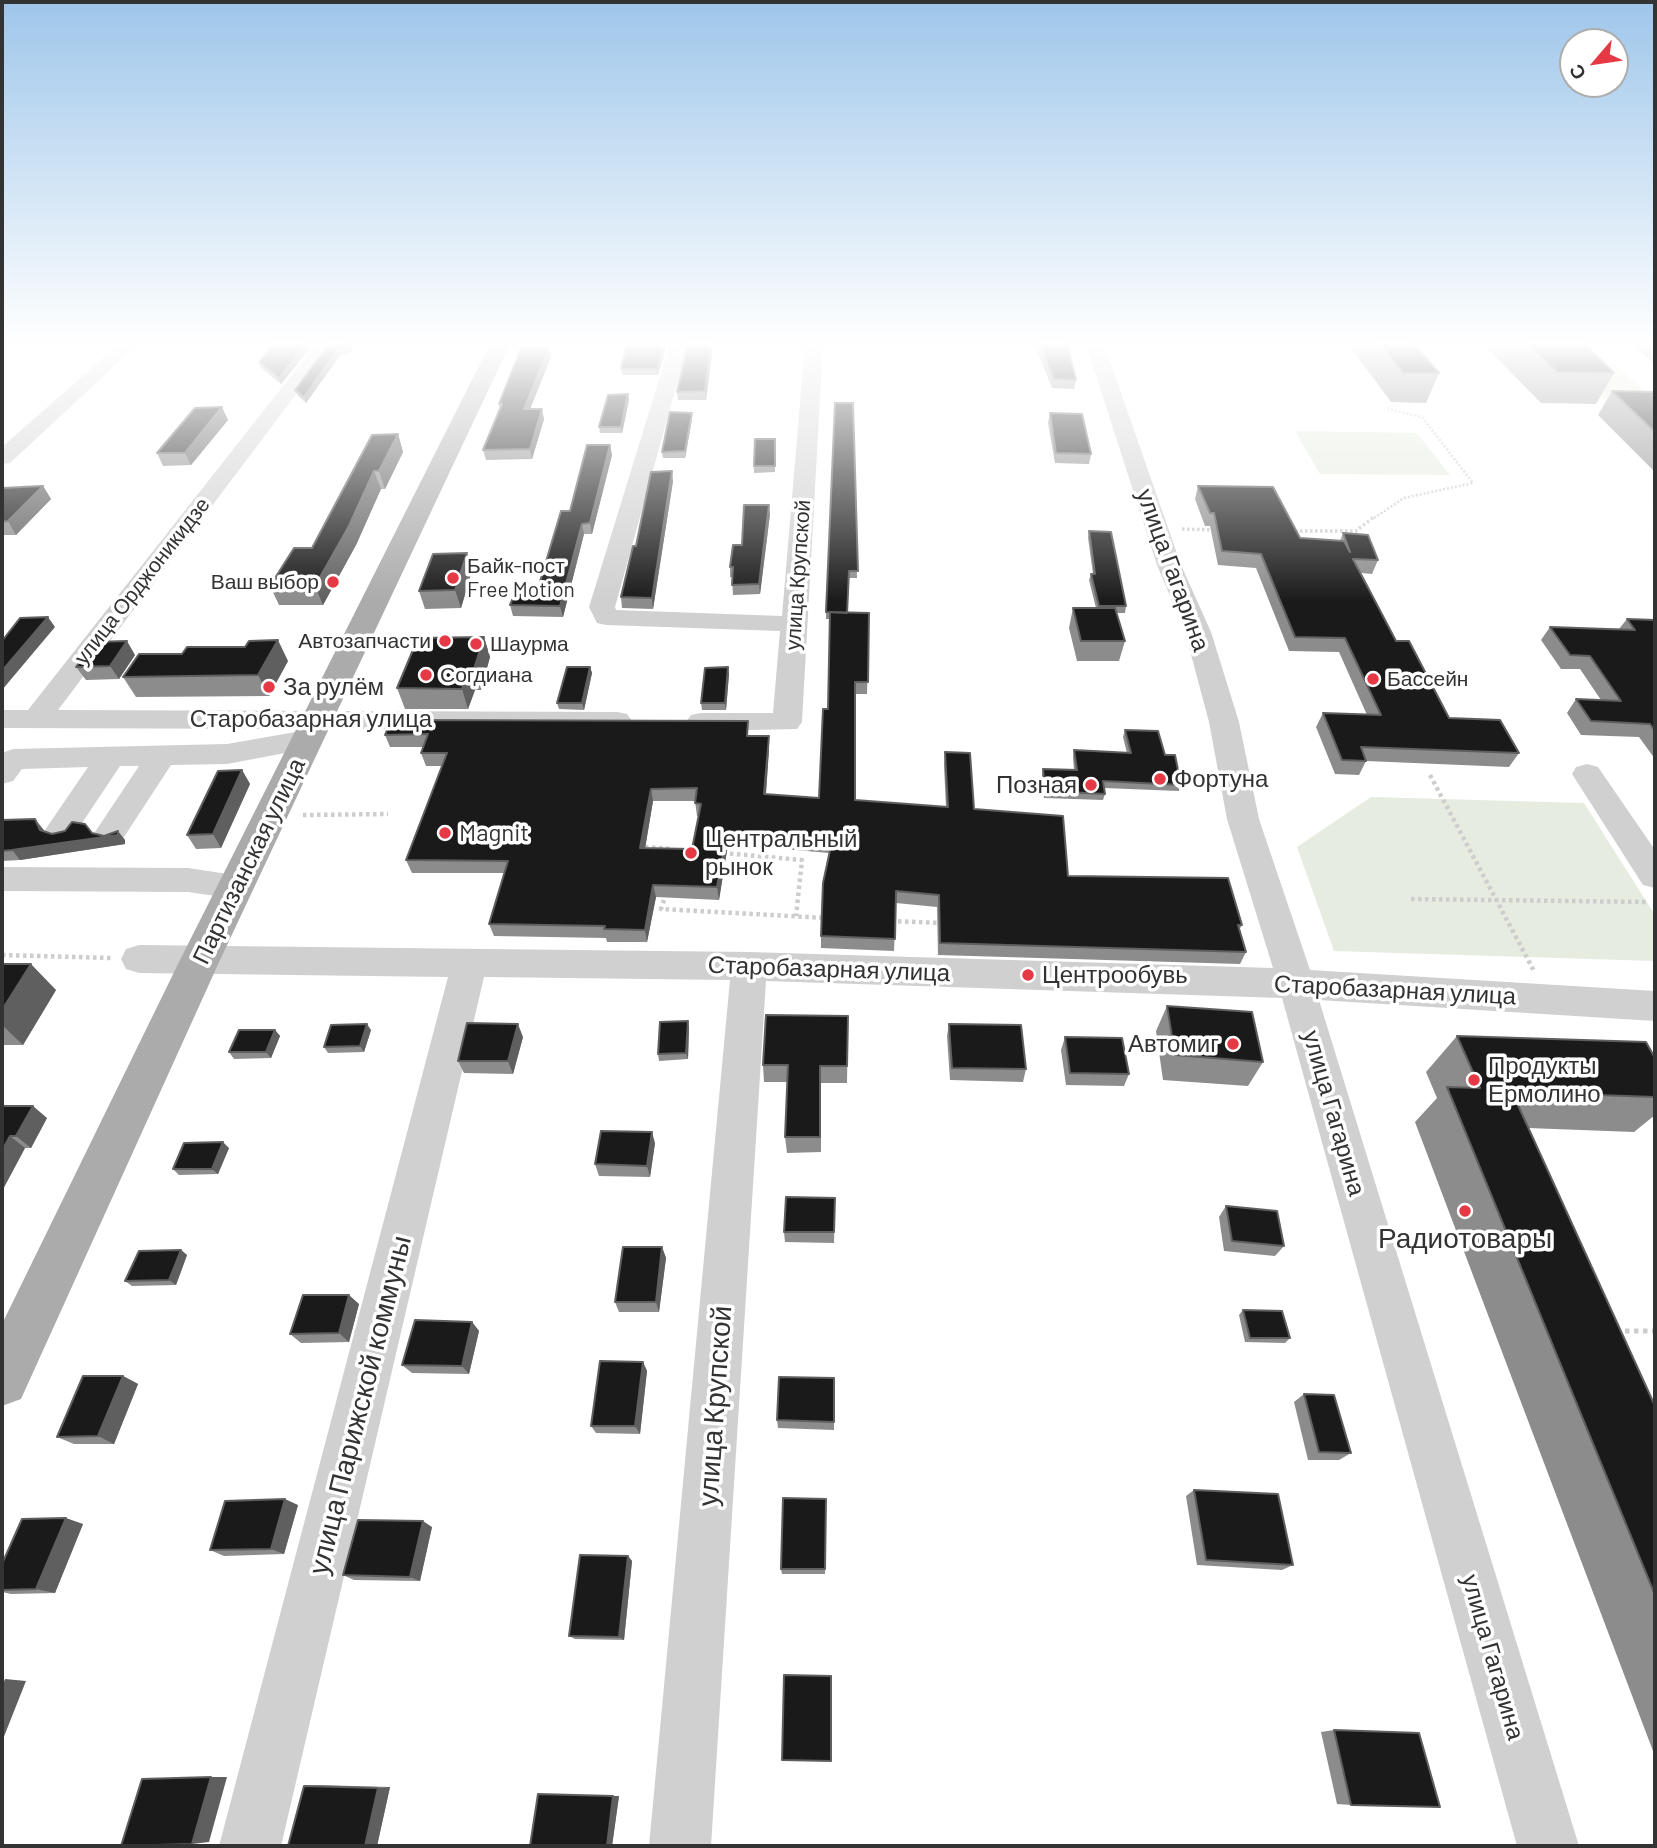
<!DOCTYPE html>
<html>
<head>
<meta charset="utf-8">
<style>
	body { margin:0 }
	#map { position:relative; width:1657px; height:1848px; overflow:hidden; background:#fff; font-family:Barlow,sans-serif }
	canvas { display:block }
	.frame { position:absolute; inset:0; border:4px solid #333; pointer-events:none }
	.north { position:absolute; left:1559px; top:28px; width:70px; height:70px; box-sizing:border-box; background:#fff; border:2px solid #adadad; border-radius:50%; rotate:241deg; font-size:19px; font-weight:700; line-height:28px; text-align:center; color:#333 }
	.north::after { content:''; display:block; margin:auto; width:24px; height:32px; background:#e63946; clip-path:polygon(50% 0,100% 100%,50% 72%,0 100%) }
</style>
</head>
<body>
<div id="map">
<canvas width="1657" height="1848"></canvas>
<div class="frame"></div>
<div class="north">С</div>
</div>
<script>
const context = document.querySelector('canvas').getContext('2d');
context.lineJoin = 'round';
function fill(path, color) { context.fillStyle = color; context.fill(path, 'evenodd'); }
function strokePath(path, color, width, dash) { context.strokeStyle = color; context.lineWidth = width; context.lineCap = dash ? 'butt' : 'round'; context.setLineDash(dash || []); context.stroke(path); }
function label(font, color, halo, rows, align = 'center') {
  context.font = font + ' Barlow,sans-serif'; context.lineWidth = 7; context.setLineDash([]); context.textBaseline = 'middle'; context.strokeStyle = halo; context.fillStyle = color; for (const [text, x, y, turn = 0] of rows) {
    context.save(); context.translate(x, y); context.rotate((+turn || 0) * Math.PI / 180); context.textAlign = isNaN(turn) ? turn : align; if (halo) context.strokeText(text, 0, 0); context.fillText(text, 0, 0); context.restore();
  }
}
const green = new Path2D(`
	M1560,358H1608L1655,400L1604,399Z
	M1295,431L1417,433L1450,475L1320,474Z
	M1371,797L1584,803L1655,915V961L1334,951L1297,847Z`);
const pathFar3 = new Path2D(`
	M1374,518L1404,498L1473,483L1422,417L1388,409`);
const pathFar2 = new Path2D(`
	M1182,529L1215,530
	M1290,531H1356L1375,516`);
const pathFar1 = new Path2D(`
	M1430,775L1534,971
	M303,815L388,814
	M645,847L672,849
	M723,853L802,860L796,916
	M1411,899L1649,902
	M664,900L661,909L827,918
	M891,921L942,923
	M2,955L111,958`);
const path = new Path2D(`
	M1616,1331H1655`);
const minor = new Path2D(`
	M119,344H138L10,463L2,464V447Z
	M316,344H334L58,710L617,712L627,714L632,721L627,728L617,730L2,728V710H28Z
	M670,344H688L615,607L616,610L782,616L805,344H823L802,722L797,729L701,731L691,729L686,722L691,715L701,713H773L780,631L606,625L597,623L589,607Z
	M1086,344H1104L1181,565L1211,632L1239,722L1259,819L1310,970L1655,991V1021L1319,1000L1579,1846H1517L1282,998L766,981L711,1846H649L730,980L484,977L281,1846H219L448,977L139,973L126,969L121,959L126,949L139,945L749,952L1273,968L1227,819L1209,722L1185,632L1157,565Z
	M307,730L317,733L322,740L317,747L227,764L171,765L122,840L111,843L100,840L95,832L139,766H120L72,838L61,841L50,838L45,830L88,767L22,769L13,781L2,784V753L13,749L227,744Z
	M1587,764L1598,767L1655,850V888L1643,885L1572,774L1576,767Z
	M2,867L188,868L248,877L253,886L248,895L236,899L188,892L2,891Z`);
const major = new Path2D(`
	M490,344H510L220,960L21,1399L2,1406V1324L180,960Z`);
const wall = new Path2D(`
	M273,344H313L281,384L261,368L259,362Z
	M329,344H356L348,354L340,355L306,403L298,396L295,390Z
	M713,344L706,400H678L677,392Z
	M1036,344H1067L1076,380L1074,389L1052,388L1036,348Z
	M1348,344H1414L1439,373L1426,403L1391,402Z
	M1483,344H1592L1590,348L1614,373L1596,404L1541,403Z
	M1632,344H1655V364Z
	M664,345L665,351L658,375H622L621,369Z
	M551,357L530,409L544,419L532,459L486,460L483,450L500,410L499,404Z
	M1612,391L1655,392V472L1598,415Z
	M628,394L629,400L622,433H600L599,427Z
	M853,403L857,578H849L847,613H869L867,694H855V800L946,807L944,765L945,752L974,809L1068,876L1242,925L1239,930L1246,952L1240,964L938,955L937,907L896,903L894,951L821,948V936L829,853L728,844L719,900L656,897L647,942H607L606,938L494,936L489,924L504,873H412L406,860L442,766H426L421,753L423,747H390L385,735L391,720L769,736V749L766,794L819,798L828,709L830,619H826V612ZM653,801H695L697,816H699L692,849L645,848Z
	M692,413V419L685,458H663L662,452Z
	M1050,413L1091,454L1089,464L1055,463L1048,423Z
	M228,420L191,465L163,466L157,453Z
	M398,434L403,452L385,489H381L356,545L323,605H279L270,586L312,548Z
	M775,439V472L754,473V466Z
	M610,445L612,455L592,534H584L563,617L513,616L510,605L539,585L570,511Z
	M673,481L653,609L622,608L621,597L636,546Z
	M43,486L51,499L16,535H2V488Z
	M1198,486L1300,538L1340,541L1343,533L1378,560L1372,574L1361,573L1396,641L1449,718L1519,753L1509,767L1366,761L1359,775L1335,774L1316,727L1323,713L1367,715L1339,652L1289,651L1256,568L1218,565L1210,526H1205L1195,499Z
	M770,514L760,594L733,595L732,577H730V567L742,545Z
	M1089,531L1126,606L1125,613H1116L1125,641L1119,661H1077L1069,628L1073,608H1096L1089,580L1091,574H1093L1088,538Z
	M472,571L461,608L425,609L419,591Z
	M1627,619L1655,620V759L1639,737L1581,735L1567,713L1576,699L1601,700L1580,669H1561L1541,640L1550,627L1619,629Z
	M484,637L490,657L481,690H475L468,709H405L397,688Z
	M135,655L119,679L86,680L76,667Z
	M288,661L269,696L136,697L123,677Z
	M590,667L592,673L584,710L559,709L557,703Z
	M728,667L729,674L726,710H702L701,703Z
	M1125,730L1165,755L1181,785L1179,791L1104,788L1105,794L1103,800L1044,798L1042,775L1043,769L1074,770L1073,757L1074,750L1127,753L1123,737Z
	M242,770L250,784L221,848L196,849L187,835Z
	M2,820L43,829L44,831L52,834L93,833L125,840V844L20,860L2,861Z
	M2,964L56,990L23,1045H2Z
	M1167,1006L1263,1062L1248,1086L1163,1080L1156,1031Z
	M848,1016L847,1083H821V1152L787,1153L785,1137L787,1082H764L763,1065Z
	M949,1024L1026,1069L1023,1082L950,1080L947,1036Z
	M689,1027L688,1059L659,1061L658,1054Z
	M275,1030L280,1036L271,1058L234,1059L229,1052Z
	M371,1030L364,1052L328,1053L324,1047Z
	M1457,1036L1655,1058V1115L1634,1132L1528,1128L1655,1406V1751H1653L1415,1122L1437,1098L1426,1072Z
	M523,1037L513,1074L464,1073L458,1061Z
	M1065,1037L1129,1074L1124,1086L1066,1085L1061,1050Z
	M2,1106L47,1118L31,1148H25L2,1191Z
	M655,1143L650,1177L599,1176L595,1164Z
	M229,1148L218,1174L179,1175L173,1169Z
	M835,1198L834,1243L785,1242L784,1232Z
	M1226,1206L1284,1246L1275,1256L1224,1251L1219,1217Z
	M662,1247L666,1258L659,1312H619L615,1302Z
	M181,1250L187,1255L176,1285L132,1286L125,1281Z
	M359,1304L349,1342L301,1343L290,1334Z
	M1243,1310L1290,1338L1285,1343L1245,1342L1239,1315Z
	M472,1322L479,1331L469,1374L412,1373L402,1365Z
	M643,1362L647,1371L640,1434L596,1433L591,1426Z
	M123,1376L138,1384L114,1444H74L57,1437Z
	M834,1378V1430L778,1428L777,1420Z
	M1304,1394L1351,1453L1339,1460H1308L1294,1402Z
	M1194,1490L1293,1565L1282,1570L1197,1565L1186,1496Z
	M826,1499L825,1574H782L781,1569Z
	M298,1505L284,1554L224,1556L210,1550Z
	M83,1524L55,1593L11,1594L2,1592V1564Z
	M432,1527L420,1581L354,1580L343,1575Z
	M628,1556L632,1561L624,1640L575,1639L569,1636Z
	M1334,1730L1351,1805L1337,1804L1321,1732Z
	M318,1785L390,1787L377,1846L304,1786Z
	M538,1794L619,1796L612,1846H530Z`);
const shadedWall = new Path2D(`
	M306,344H313L281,384L279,378Z
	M350,344H356L348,354L346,349Z
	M711,344H713L706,400L705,391Z
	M664,345L665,351L658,375L657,369Z
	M549,348L551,357L526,419L524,409Z
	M338,349L340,355L306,403L304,397Z
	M628,394L629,400L622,433L621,427Z
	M222,407L228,420L191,465L185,453Z
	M542,409L544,419L532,459L530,449Z
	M692,413V419L685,458V451Z
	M398,434L403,452L385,489L379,471Z
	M610,445L612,455L592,534L590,523Z
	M374,471L381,489L356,545L323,605L315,586Z
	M672,471L673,481L653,609L652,598Z
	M43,486L51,499L16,535L8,521Z
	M769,505L770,514L760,594L759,584Z
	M582,524L584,534L563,617L560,606Z
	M467,553L472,571L461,608L455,590Z
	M48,617L55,627L2,690V671Z
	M484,637L490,657L481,690L474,669Z
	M278,640L288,661L269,696L258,675Z
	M127,641L135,655L119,679L110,666Z
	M590,667L592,673L584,710L582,703Z
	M728,667L729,674L726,710L725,703Z
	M468,669L475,690L468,709L462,689Z
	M769,736V749L765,806L764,794Z
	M242,770L250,784L221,848L213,834Z
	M651,789L653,801L643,861L640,848Z
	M35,819L43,829L48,839L40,830Z
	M118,831L125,840V844L20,860L12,850L118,835Z
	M727,831L728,844L719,900L717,887Z
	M653,885L656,897L647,942L645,930Z
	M31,964L56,990L23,1045L2,1025V1010Z
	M688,1021L689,1027L688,1059L686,1053Z
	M367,1024L371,1030L364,1052L360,1046Z
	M518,1024L523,1037L513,1074L508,1061Z
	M275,1030L280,1036L271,1058L266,1052Z
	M33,1106L47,1118L31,1148L16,1136Z
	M652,1132L655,1143L650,1177L647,1166Z
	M10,1136L25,1148L2,1191V1151Z
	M223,1142L229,1148L218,1174L212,1169Z
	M662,1247L666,1258L659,1312L656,1302Z
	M181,1250L187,1255L176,1285L169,1280Z
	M349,1295L359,1304L349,1342L339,1333Z
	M472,1322L479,1331L469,1374L462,1366Z
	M643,1362L647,1371L640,1434L635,1426Z
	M123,1376L138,1384L114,1444L98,1436Z
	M285,1499L298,1505L284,1554L271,1549Z
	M66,1518L83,1524L55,1593L36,1589Z
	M423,1521L432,1527L420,1581L410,1577Z
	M628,1556L632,1561L624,1640L619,1637Z
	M5,1679L26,1681L3,1739H2V1687Z
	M211,1777H227L209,1842L192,1844Z
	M390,1787L377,1846H365L378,1788Z
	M613,1796H619L612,1846H607Z`);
const building = new Path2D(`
	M273,344H306L279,378L259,362Z
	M329,344H350L346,349H338L304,397L295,390Z
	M688,344H711L705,391L677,392Z
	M1040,344H1067L1076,380L1054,379Z
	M1380,344H1414L1439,373H1403Z
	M1528,344H1585L1614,373L1557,372Z
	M664,345L657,369H621L626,346Z
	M521,348H549L524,409H542L530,449L483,450L502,404H499Z
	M1612,391L1655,392V432Z
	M628,394L621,427H599L608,395Z
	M835,403H853L858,571H849L847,613L826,612Z
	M222,407L185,453H157L195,408Z
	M670,412L692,413L685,451L662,452Z
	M1050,413L1082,414L1091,454L1056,453Z
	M398,434L379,471H374L349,526L315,586H270L294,548H312L372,435Z
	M755,439H775V466H754Z
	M587,445H610L590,523L582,524L560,606L510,605L519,584L539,585L561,511H570Z
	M672,471L652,598L621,597L633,546H636L651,472Z
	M43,486L8,521L2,522V488Z
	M1198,486L1273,487L1300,538L1344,541L1350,552L1343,533L1368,535L1378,560L1353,559L1396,641H1409L1449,718L1500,720L1519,753L1361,747L1366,761L1342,760L1323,713L1381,715L1345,638L1295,637L1261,554L1222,551L1214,513H1210Z
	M744,505H769L759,584L732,585L733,567H730L733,545H742Z
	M1089,531L1111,532L1126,606H1099L1091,574H1095Z
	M467,553L455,590L419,591L433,554Z
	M1073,608H1115L1125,641H1081Z
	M830,612L869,613L868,682H855V800L948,807L945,752L970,753L974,809L1063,816L1068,876L1228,878L1242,925H1238L1246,952L940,943L939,895L896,891L895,939L821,936L823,883L832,841L727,831L717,887L653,885L645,930L604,929L605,926L489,924L508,861L406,860L447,753H421L428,734L385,735L391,720L748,721L747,736H769L764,794L819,798L823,709H828ZM697,788L695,803L701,804L692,849L640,848L651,789Z
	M48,617L2,671V641L20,618Z
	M1627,619L1655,620V731L1650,724L1591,721L1576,699L1621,701L1590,656L1570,655L1550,627L1635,630Z
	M484,637L474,669H468L462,689L397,688L418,638Z
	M278,640L258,675L123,677L139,654H182L187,647H245L249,641Z
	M127,641L110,666L76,667L94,642Z
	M567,667H590L582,703H557Z
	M728,667L725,703H701L705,668Z
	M1125,730L1158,731L1165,755H1175L1181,785L1103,781L1105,794L1045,791L1043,769L1077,770L1074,750L1131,753Z
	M242,770L213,834L187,835L218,771Z
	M35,819L40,830L52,834L65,831L72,822L85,824L92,833L104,836L118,831V835L12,850L2,851V820Z
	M2,964H31L2,1010Z
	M1167,1006L1252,1012L1263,1062L1175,1055Z
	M766,1015L848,1016L847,1066H820V1137H785L788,1065H763Z
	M688,1021L686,1053L658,1054L660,1022Z
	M467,1023L518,1024L508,1061H458Z
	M367,1024L360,1046L324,1047L331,1025Z
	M949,1024L1021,1025L1026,1069L952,1068Z
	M239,1030H275L266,1052H229Z
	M1457,1036L1646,1042L1655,1058V1097L1512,1092L1655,1406V1595L1447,1087L1480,1088Z
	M1065,1037L1122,1038L1129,1074L1070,1073Z
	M2,1106H33L16,1136H10L2,1151Z
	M601,1131L652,1132L647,1166L595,1164Z
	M223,1142L212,1169H173L184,1143Z
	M786,1197L835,1198L834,1232H784Z
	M1226,1206L1277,1211L1284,1246L1232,1241Z
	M623,1247H662L656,1302H615Z
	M181,1250L169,1280L125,1281L139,1251Z
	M303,1295H349L339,1333L290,1334Z
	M1243,1310L1282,1311L1290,1338H1250Z
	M415,1320L472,1322L462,1366L402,1365Z
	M600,1361L643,1362L635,1426H591Z
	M83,1376H123L98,1436L57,1437Z
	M779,1377L834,1378V1422L777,1420Z
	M1304,1394L1334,1395L1351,1453L1319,1452Z
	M1194,1490L1278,1494L1293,1565L1206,1560Z
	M783,1498L826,1499L825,1569H781Z
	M285,1499L271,1549L210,1550L225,1501Z
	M66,1518L36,1589L2,1590V1564L22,1519Z
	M358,1520L423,1521L410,1577L343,1575Z
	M580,1555L628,1556L619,1637L569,1636Z
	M784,1675L831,1676V1761L782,1760Z
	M1334,1730L1419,1733L1440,1807L1351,1805Z
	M211,1777L192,1844L121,1846L142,1779Z
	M304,1786L378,1788L365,1846H288Z
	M538,1794L613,1796L607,1846H530Z`);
const markers = [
	[453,578,7,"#e63946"],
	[333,582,7,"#e63946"],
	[445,641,7,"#e63946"],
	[476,644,7,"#e63946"],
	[426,675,7,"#e63946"],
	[1373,679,7,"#e63946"],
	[269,687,7,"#e63946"],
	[1160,779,7,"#e63946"],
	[1091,785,7,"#e63946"],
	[445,833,7,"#e63946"],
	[691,853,7,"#e63946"],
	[1028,975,7,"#e63946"],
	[1233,1044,7,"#e63946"],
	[1474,1080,7,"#e63946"],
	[1465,1211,7,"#e63946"]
];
const farPoinames = [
	["Байк-пост",467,566],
	["Free Motion",467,590],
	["Ваш выбор",319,582,"right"],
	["Автозапчасти",431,641,"right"],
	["Шаурма",490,644],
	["Согдиана",440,675],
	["Бассейн",1387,679]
];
const farStreetnames = [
	["улица Крупской",798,575,-86],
	["улица Орджоникидзе",142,581,-52]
];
const streetNames = [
	["улица Гагарина",1173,570,70],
	["Старобазарная улица",311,719],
	["Партизанская улица",249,861,-64],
	["Старобазарная улица",829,969,2],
	["Старобазарная улица",1395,990,3],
	["улица Гагарина",1334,1113,74],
	["улица Гагарина",1493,1657,74]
];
const poiNames = [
	["За рулём",283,687],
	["Фортуна",1174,779],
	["Позная",1077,785,"right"],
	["Magnit",459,833],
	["Центральный",705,839],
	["рынок",705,867],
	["Центрообувь",1042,975],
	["Автомиг",1219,1044,"right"],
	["Продукты",1488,1066],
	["Ермолино",1488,1094]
];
const nearPoinames = [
	["Радиотовары",1465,1239]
];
const nearStreetnames = [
	["улица Парижской коммуны",360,1405,-76],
	["улица Крупской",715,1406,-86]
];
fill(green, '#e6ecdf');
strokePath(pathFar3, '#cdcdcd', 2.5, [2, 2]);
strokePath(pathFar2, '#cdcdcd', 3.5, [2.5, 2.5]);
strokePath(pathFar1, '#cdcdcd', 4.5, [3.5, 3.5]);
strokePath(path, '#cdcdcd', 5, [4.5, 4.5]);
fill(minor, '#d0d0d0');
fill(major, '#ababab');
fill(wall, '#8c8c8c');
fill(shadedWall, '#5f5f5f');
fill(building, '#1a1a1a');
strokePath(building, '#5f5f5f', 2);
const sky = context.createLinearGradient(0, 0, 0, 602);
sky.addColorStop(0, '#9ec6ea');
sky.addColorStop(0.57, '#fff');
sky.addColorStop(1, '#ffffff00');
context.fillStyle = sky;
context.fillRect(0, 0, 1657, 602);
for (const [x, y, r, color] of markers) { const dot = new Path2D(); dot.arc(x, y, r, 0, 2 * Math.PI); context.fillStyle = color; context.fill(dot); strokePath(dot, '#fff', 2.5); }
label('21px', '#333', '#fff', farPoinames, 'left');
label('21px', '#333', '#fff', farStreetnames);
label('24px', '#333', '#fff', streetNames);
label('24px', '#333', '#fff', poiNames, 'left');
label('28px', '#333', '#fff', nearPoinames);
label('28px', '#333', '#fff', nearStreetnames);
</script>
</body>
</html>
